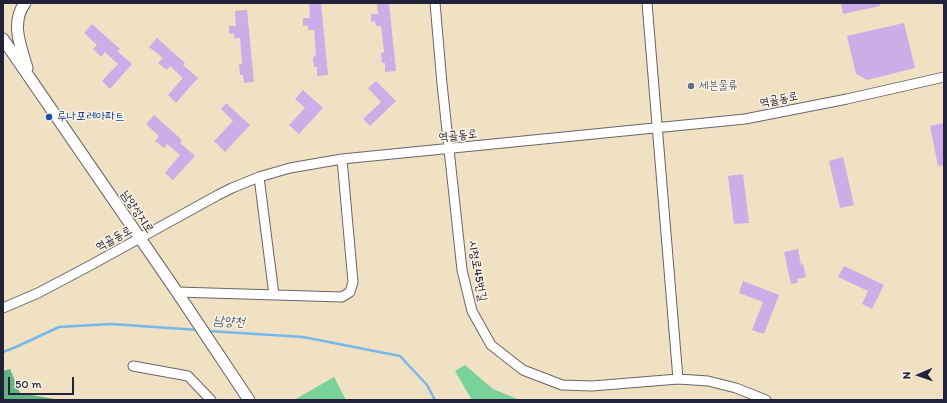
<!DOCTYPE html>
<html>
<head>
<meta charset="utf-8">
<style>
	body { margin:0 }
	#map { position:relative; width:947px; height:403px; overflow:hidden; background:#efe1c1; font-family:Itim,sans-serif }
	canvas { display:block }
	.frame { position:absolute; inset:0; border:4px solid #22223b; pointer-events:none }
	.north { position:absolute; left:899px; top:355px; width:40px; height:40px; -webkit-text-stroke:3px #fcf5e5; paint-order:stroke; rotate:268deg; font-size:11px; font-weight:700; line-height:16px; text-align:center; color:#22223b }
	.north::after { content:''; display:block; margin:auto; width:14px; height:18px; background:#22223b; clip-path:polygon(50% 0,100% 100%,50% 72%,0 100%) }
	.scale { position:absolute; left:8px; top:377px; width:66px; height:18px; box-sizing:border-box; border:2px solid #22223b; border-top:0; padding-left:5px; font-size:12px; line-height:14px; white-space:nowrap; color:#22223b; -webkit-text-stroke:3px #fcf5e5; paint-order:stroke }
</style>
</head>
<body>
<div id="map">
<canvas width="947" height="403"></canvas>
<div class="frame"></div>
<div class="north">N</div>
<div class="scale">50 m</div>
</div>
<script>
const context = document.querySelector('canvas').getContext('2d');
context.lineJoin = 'round';
function fill(path, color) { context.fillStyle = color; context.fill(path, 'evenodd'); }
function strokePath(path, color, width, dash) { context.strokeStyle = color; context.lineWidth = width; context.lineCap = dash ? 'butt' : 'round'; context.setLineDash(dash || []); context.stroke(path); }
function label(font, color, halo, rows, align = 'center') {
  context.font = font + ' Itim,"Poor Story",sans-serif'; context.lineWidth = 3; context.setLineDash([]); context.textBaseline = 'middle'; context.strokeStyle = halo; context.fillStyle = color; for (const [text, x, y, turn = 0] of rows) {
    context.save(); context.translate(x, y); context.rotate((+turn || 0) * Math.PI / 180); context.textAlign = isNaN(turn) ? turn : align; if (halo) context.strokeText(text, 0, 0); context.fillText(text, 0, 0); context.restore();
  }
}
const green = new Path2D(`
	M465,365L493,389L520,400H472L455,371Z
	M334,377L346,400H294Z`);
const forest = new Path2D(`
	M10,369L20,393L60,400H3V371Z`);
const stream = new Path2D(`
	M208,331L303,337L400,356L427,385L435,400
	M3,352L16,347L59,327L111,324L199,330`);
const building = new Path2D(`
	M309,3H321L328,75L317,76V67H314L313,57L316,56L314,30H308V25L303,26V18H310Z
	M377,3H389L396,71L385,72V63H382L381,53L384,52L381,26H376L375,21L371,22V14H378Z
	M841,3H880V6L843,14Z
	M247,10L254,82L244,83L243,75H240L239,64H242L240,38H234V33L229,34V26H236L235,11Z
	M904,23L915,68L867,80L856,74L847,36Z
	M92,24L120,49L117,51L132,64L110,89L102,81L118,64L105,52L101,57L93,49L97,45L84,33Z
	M157,38L185,63L183,65L198,78L176,103L168,95L183,78L170,66L167,70L158,63L163,58L149,47Z
	M376,81L396,101L370,126L363,119L381,102L368,88Z
	M303,90L323,108L299,134L289,125L305,108L295,99Z
	M226,103L250,125L225,152L214,141L233,121L221,109Z
	M154,115L182,140L180,143L195,156L173,180L165,173L180,155L167,144L164,148L155,141L159,136L146,124Z
	M944,123V165L938,166L930,126Z
	M843,157L854,205L840,208L829,161Z
	M743,174L749,223L734,224L728,176Z
	M798,249L801,265L803,264L806,277L797,279L798,283L791,284L784,252Z
	M844,266L884,285L872,309L862,304L868,291L838,277Z
	M743,281L779,295L764,334L752,330L763,302L739,293Z`);
const minor = new Path2D(`
	M435,3L442,84L462,270L472,311L491,345L523,370L562,385L592,386L678,379L708,381L736,388L766,400
	M647,3L678,379
	M259,177L274,295
	M177,292L342,297L350,292L353,282L342,159
	M3,308L38,293L91,265L218,195L232,188L259,177L290,168L342,159L745,119L847,99L944,77
	M133,366L188,376L211,400`);
const major = new Path2D(`
	M25,3C10,23 21,47 27,68
	M3,39L177,292L249,400`);
const markers = [
	[691,86,4,"#5c6f8a"],
	[49,117,4,"#1a4fb4"]
];
const serviceNames = [
	["세븐물류",699,86]
];
const streetNames = [
	["역골동로",779,100,-11],
	["역골동로",458,136,-6],
	["남양성지로",137,212,56],
	["역골동로",114,239,-29],
	["시청로45번길",477,271,80]
];
const transitNames = [
	["루나포레아파트",57,117]
];
const waterNames = [
	["남양천",229,322,4]
];
fill(green, '#78d299');
fill(forest, '#62b481');
strokePath(stream, '#78b7eb', 2.5);
fill(building, '#cdade7');
strokePath(minor, '#6a656a', 11);
strokePath(major, '#6a656a', 13);
strokePath(minor, '#fff', 9);
strokePath(major, '#fff', 11);
for (const [x, y, r, color] of markers) { const dot = new Path2D(); dot.arc(x, y, r, 0, 2 * Math.PI); context.fillStyle = color; context.fill(dot); strokePath(dot, '#fcf5e5', 1.5); }
label('12px', '#4e5e75', '#fcf5e5', serviceNames, 'left');
label('12px', '#22223b', '#fcf5e5', streetNames);
label('12px', '#164399', '#fcf5e5', transitNames, 'left');
label('italic 13px', '#405679', '#fcf5e5', waterNames);
</script>
</body>
</html>
